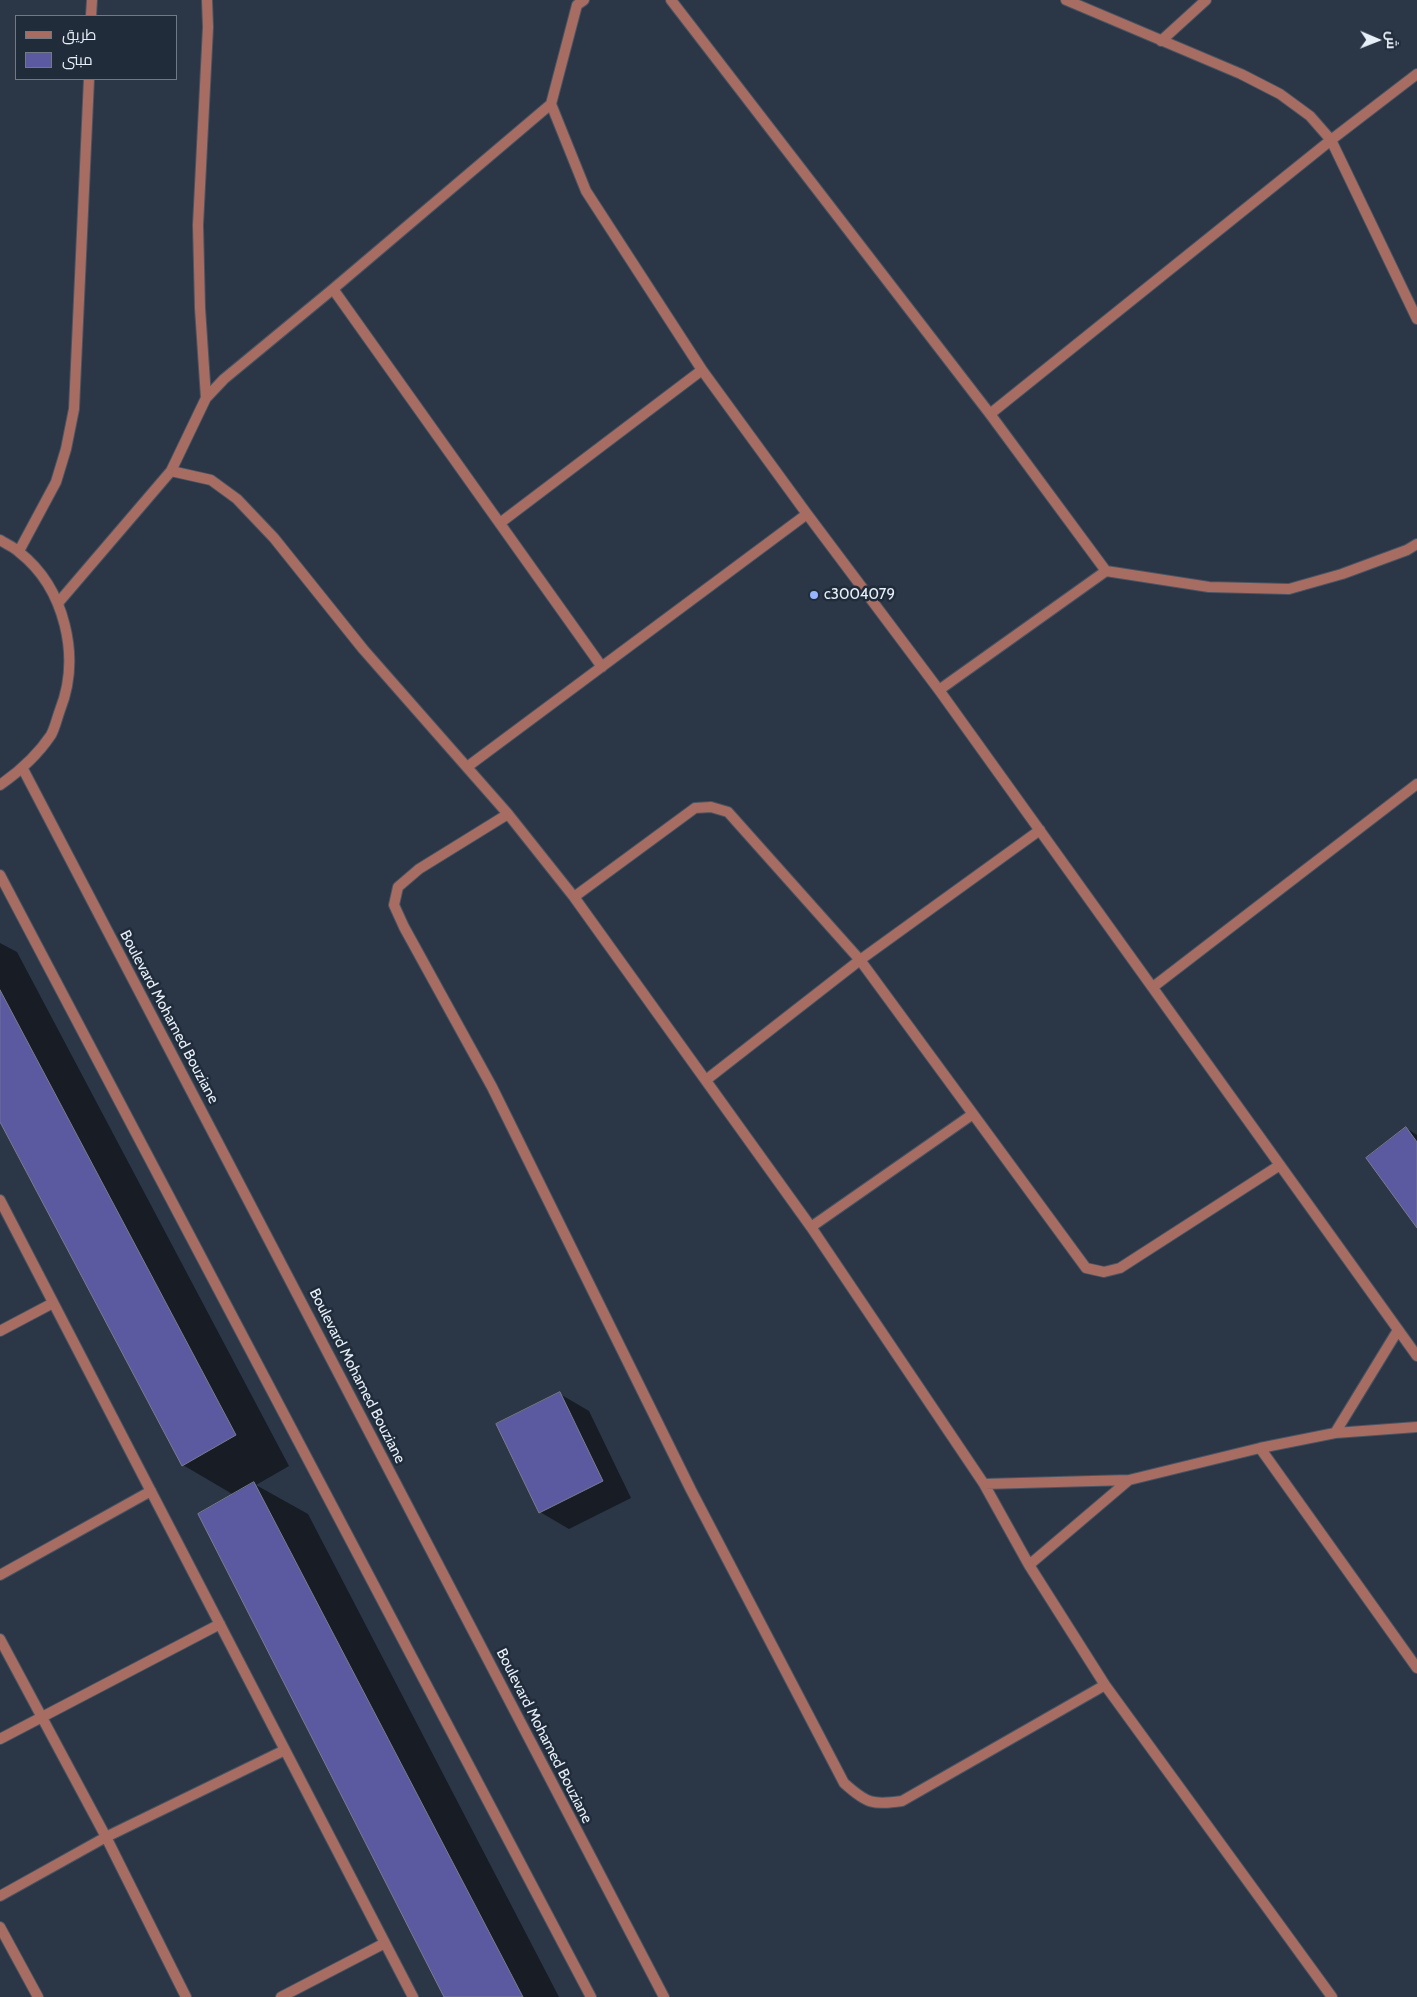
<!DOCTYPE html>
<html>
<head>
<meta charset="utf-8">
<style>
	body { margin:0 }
	#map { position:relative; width:1417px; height:1997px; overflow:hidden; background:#2b3646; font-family:Cabin,Cairo,sans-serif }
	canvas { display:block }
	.legend { position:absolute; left:15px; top:15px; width:162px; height:65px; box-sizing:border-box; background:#212c3b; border:1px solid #707a87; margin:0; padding:6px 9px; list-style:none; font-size:15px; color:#e7eff9 }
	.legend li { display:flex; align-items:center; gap:10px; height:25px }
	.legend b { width:25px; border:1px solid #707a87 }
	.north { position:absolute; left:1352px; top:15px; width:50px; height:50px; -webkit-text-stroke:4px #212c3b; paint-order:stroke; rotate:91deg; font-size:14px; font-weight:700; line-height:20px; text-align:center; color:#e7eff9 }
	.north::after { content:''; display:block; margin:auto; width:18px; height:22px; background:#e7eff9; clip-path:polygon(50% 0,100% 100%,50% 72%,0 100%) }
</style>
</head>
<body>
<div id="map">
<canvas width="1417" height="1997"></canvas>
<ul class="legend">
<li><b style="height:6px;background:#a76d62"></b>طريق</li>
<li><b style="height:14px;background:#5b5aa1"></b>مبنى</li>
</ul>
<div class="north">ش</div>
</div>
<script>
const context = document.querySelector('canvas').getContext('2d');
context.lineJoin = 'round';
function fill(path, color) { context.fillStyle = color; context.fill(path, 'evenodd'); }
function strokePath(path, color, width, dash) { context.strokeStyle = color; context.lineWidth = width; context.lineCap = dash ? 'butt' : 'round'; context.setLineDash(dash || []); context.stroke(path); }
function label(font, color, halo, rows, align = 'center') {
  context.font = font + ' Cabin,sans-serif'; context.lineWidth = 5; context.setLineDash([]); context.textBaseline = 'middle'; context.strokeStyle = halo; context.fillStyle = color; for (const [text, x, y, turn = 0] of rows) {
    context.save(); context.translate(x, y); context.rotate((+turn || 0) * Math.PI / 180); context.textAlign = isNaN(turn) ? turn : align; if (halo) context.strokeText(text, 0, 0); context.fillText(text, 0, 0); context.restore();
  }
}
const shadow = new Path2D(`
	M0,943L17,952L289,1466L256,1485L308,1514L559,1997H445L234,1495L183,1465L0,1120Z
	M1406,1128L1417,1135V1226Z
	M560,1394L589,1411L631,1498L569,1529L540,1512Z`);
const building = new Path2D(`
	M0,990L236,1435L182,1466L0,1122Z
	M1406,1127L1417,1142V1228L1366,1158Z
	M560,1392L603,1481L539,1513L496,1424Z
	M254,1482L523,1997H444L198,1514Z`);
const minor = new Path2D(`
	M671,0L990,414L1106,571
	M1066,0L1241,74L1280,94L1310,116L1331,140L1417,319
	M91,16L92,0
	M1161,41L1206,0
	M551,104L586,191L702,370L807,514L939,690L1417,1356
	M333,289L602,667
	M206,398L200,308L198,225L208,27L207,0
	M990,414L1331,140L1417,74
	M171,471L211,480L237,499L274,538L363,649L508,814L574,897L811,1227L984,1484L1029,1565L1105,1685L1332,1997
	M500,523L702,370
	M19,551L56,482L66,449L74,409L89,79
	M58,603L171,471L206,398L224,379L333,289L551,104L577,5L584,0
	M939,690L1106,571L1209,587L1289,589L1342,574L1407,550L1417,544
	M467,767L807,514
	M508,814L419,869L398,887L394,905L404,927L492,1087L691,1490L844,1783C867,1804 873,1805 902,1801L1105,1685
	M574,897L695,808L711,807L728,812L860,960L1086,1268L1104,1272L1120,1268L1280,1165
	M1153,987L1417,784
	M706,1080L860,960L1040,830
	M0,1200L413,1997
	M811,1227L973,1114
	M0,1331L53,1303
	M1335,1433L1398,1330
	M1260,1448L1417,1668
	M984,1484L1129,1480L1260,1448L1335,1433L1417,1427
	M1029,1565L1129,1480
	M0,1575L151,1491
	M0,1639L106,1837L186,1997
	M0,1739L220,1624
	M0,1896L106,1837L285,1750
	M0,1927L38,1997
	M281,1997L385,1943`);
const tertiary = new Path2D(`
	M0,540C6,544 14,547 19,552C65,588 81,657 60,710C57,718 55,728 51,735C37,756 20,771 0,785
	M23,769L664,1997
	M0,875L591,1997`);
const markers = [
	[814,595,5,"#97b6fd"]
];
const poiNames = [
	["c3004079",824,595]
];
const streetNames = [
	["Boulevard Mohamed Bouziane",169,1017,62],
	["Boulevard Mohamed Bouziane",357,1376,63],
	["Boulevard Mohamed Bouziane",544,1736,63]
];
fill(shadow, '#0007');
fill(building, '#5b5aa1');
strokePath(building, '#7a7c91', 1);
strokePath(minor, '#495463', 12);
strokePath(tertiary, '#495463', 12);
strokePath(minor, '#a76d62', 10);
strokePath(tertiary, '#a76d62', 10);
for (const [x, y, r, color] of markers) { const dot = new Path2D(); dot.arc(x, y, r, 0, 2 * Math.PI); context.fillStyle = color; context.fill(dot); strokePath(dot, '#212c3b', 2); }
label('15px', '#e7eff9', '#212c3b', poiNames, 'left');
label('15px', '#e7eff9', '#212c3b', streetNames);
</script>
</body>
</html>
